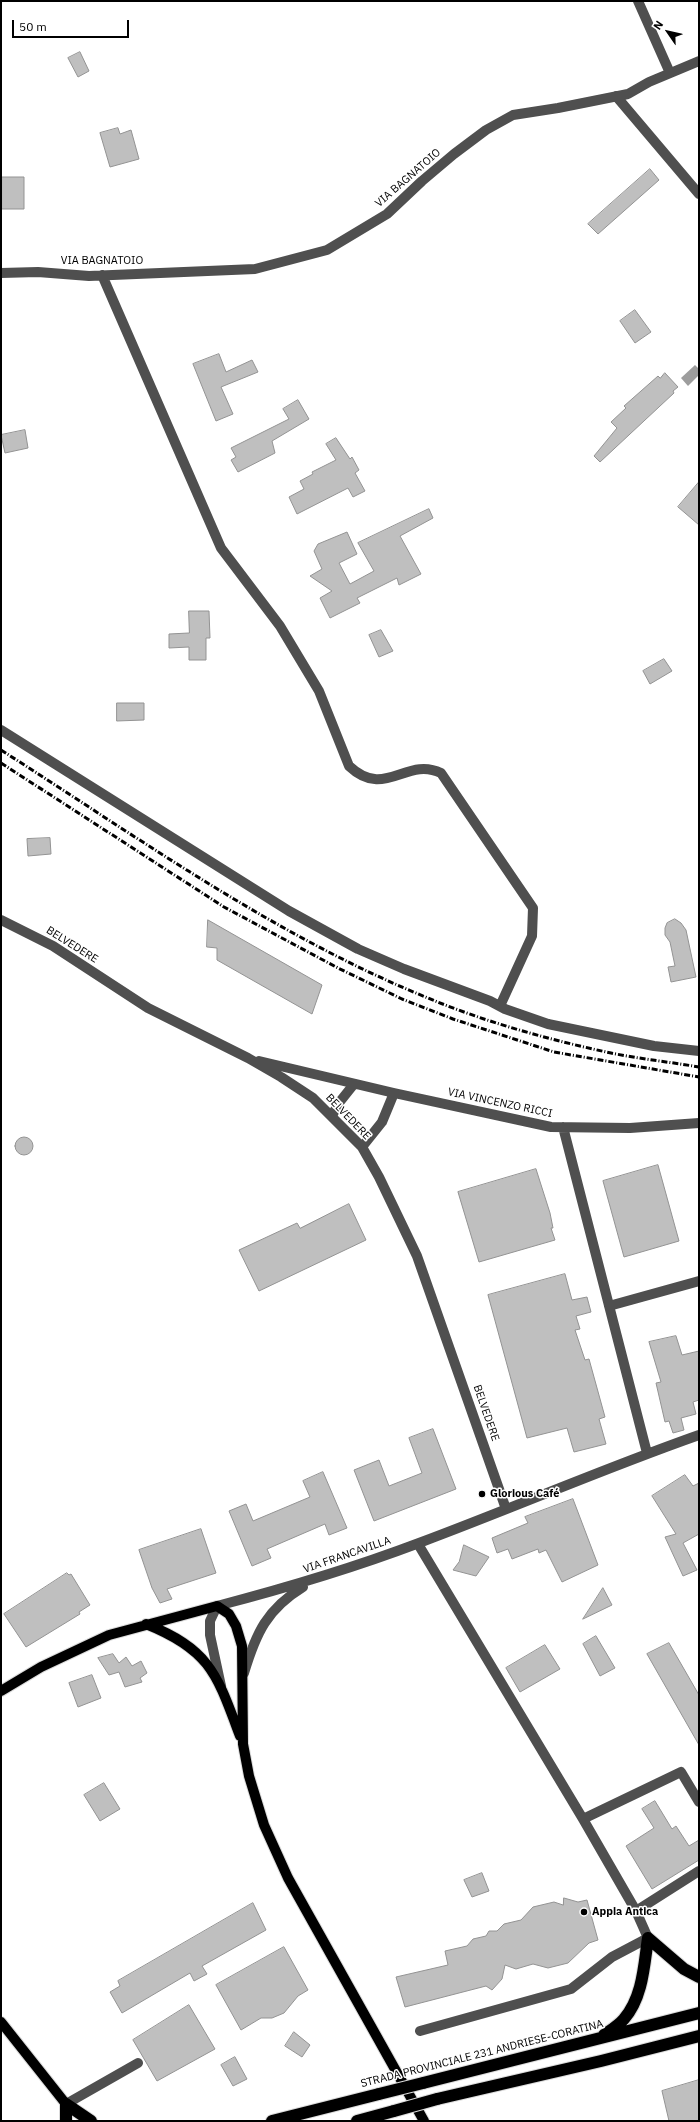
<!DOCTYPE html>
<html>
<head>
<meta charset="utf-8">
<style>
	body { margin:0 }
	#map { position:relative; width:700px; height:2122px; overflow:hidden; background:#fff; font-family:"IBM Plex Sans",sans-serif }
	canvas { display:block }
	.frame { position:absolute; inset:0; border:2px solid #000; pointer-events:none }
	.north { position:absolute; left:648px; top:12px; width:40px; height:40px; -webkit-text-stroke:3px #fff; paint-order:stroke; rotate:304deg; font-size:11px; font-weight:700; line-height:16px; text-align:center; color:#000 }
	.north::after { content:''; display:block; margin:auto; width:14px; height:18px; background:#000; clip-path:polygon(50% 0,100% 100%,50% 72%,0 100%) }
	.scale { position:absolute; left:12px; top:20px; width:117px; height:18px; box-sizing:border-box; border:2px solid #000; border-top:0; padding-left:5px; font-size:12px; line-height:14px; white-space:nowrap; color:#000; -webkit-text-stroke:3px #fff; paint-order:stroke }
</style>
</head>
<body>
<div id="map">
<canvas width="700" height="2122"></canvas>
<div class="frame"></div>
<div class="north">N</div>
<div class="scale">50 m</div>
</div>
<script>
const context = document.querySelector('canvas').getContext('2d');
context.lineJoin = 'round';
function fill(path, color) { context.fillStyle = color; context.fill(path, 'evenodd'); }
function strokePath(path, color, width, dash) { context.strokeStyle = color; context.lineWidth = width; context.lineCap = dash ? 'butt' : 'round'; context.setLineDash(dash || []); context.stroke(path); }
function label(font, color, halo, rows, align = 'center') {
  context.font = font + ' "IBM Plex Sans",sans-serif'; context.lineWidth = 3; context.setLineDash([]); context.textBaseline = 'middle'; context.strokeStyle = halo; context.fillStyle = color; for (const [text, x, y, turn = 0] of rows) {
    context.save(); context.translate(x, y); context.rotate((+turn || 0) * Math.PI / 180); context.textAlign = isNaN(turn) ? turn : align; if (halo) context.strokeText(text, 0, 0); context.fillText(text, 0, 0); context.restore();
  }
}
const water = new Path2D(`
	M695,365L699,369V375L688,386L681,378Z`);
const building = new Path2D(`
	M80,52L89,71L78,77L68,58Z
	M118,128L120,134L131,130L139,159L110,167L100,133Z
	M650,169L659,180L598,234L588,224Z
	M2,177H24V209H2Z
	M635,310L651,332L635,343L620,321Z
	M219,354L226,372L252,360L258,372L221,387L233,414L216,421L193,364Z
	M665,373L678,387L673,391L674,393L600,462L594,456L617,428L611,422L626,408L624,406L658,376L660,378Z
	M298,400L309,419L272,441L275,453L238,472L231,460L236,457L231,448L289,419L283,409Z
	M25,430L28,448L5,453L1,435Z
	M336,438L350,459L352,457L359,470L355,473L365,491L353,497L348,488L297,514L289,497L304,489L300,481L313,474L312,472L336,460L326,444Z
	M699,482V525L678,507Z
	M429,509L433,518L400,536L421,574L399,585L397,578L357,598L360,603L330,618L320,598L332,591L310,576L322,569L314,551L318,544L347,532L357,554L339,563L350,584L374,571L358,543Z
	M189,611H209L210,638H206V660H189V647L169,648V634L189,633Z
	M381,630L393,651L379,657L369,635Z
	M664,659L672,671L650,684L643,671Z
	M117,703H144V720L117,721Z
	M50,838L51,854L28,856L27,839Z
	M675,919L681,923L686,930L696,977L671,982L668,967L675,966L670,942L665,935V928L667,923Z
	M208,920L322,985L312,1014L217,960V948L207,947Z
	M15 1146a9 9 0 1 1 18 0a9 9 0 1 1-18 0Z
	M658,1165L679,1241L624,1257L603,1181Z
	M536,1169L550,1213L553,1228H551L555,1240L479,1262L458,1192Z
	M349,1204L366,1240L259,1291L239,1250L297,1223L300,1228Z
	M565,1274L572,1300L587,1297L591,1312L576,1316L580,1329L575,1330L585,1360L589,1359L605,1417L599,1419L606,1444L574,1452L567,1428L527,1438L488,1295Z
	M676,1336L682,1355L699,1351V1400L693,1402L696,1414L681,1418L684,1430L673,1433L669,1421L665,1422L656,1383L661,1382L649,1342Z
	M433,1429L456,1489L374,1521L354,1470L379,1460L389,1486L422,1473L409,1438Z
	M323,1472L347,1528L329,1535L325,1524L267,1549L271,1558L252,1566L229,1511L246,1504L253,1521L310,1497L303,1481Z
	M685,1475L693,1486L699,1483V1534L683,1543L697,1570L683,1576L665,1537L676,1534L652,1496Z
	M573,1499L598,1565L562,1582L546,1550L539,1553L538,1549L512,1559L508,1549L497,1553L492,1538L528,1523L525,1517Z
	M201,1529L216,1573L167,1589L172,1599L160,1603L152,1588L139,1550Z
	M464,1545L489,1557L476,1576L453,1570L459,1562Z
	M67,1573L69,1575L71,1574L90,1605L79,1612L80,1614L26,1647L4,1614Z
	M603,1588L612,1605L583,1619Z
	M596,1636L615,1668L600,1676L583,1644Z
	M669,1643L699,1695V1745L647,1654Z
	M545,1645L560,1669L520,1692L506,1668Z
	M113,1654L119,1663L126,1657L132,1666L141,1661L147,1673L140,1678L142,1682L125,1687L119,1672L109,1675L98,1658Z
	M92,1675L101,1698L78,1707L69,1683Z
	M104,1783L120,1809L100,1821L84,1795Z
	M655,1801L672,1829L676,1826L689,1846L699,1840V1860L652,1889L626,1846L654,1828L642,1809Z
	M482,1873L489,1891L472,1897L464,1880Z
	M564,1898L578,1902L587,1900L598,1940L589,1943L568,1963L548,1968L533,1964L516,1969L505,1965L502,1979L492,1990L486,1986L405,2007L396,1977L448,1965L445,1951L467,1946L473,1939L486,1936L489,1931H497L504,1924L521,1920L533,1907L554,1902L563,1905Z
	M253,1903L266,1930L202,1966L207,1974L194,1981L190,1973L122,2013L110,1992L120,1986L118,1981Z
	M284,1947L308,1990L298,1996L284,2013L272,2018H261L241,2030L216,1985Z
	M189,2005L215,2049L157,2081L133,2040Z
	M294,2032L310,2045L302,2057L285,2046Z
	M235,2057L247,2079L233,2086L221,2065Z
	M699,2080V2121H669L662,2091Z`);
const minor = new Path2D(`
	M638,1L670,73
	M616,96L699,194
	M1,273L38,272L89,276L255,269L327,250L387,214L422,181L454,154L486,130L513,115L558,108L628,94L649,82L699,61
	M102,275L221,548L280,626L319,691L349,766C385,800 406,756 441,773L533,908L532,936L500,1006
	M1,730L289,911L358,949L404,969L490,1001L505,1009L548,1024L654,1046L699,1051
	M1,920L53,946L148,1008L248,1058L281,1077L313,1098L362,1147L379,1177L417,1256L506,1509
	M259,1061L394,1093L551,1127L630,1128L699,1123
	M332,1116L338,1104L354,1084
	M563,1127L647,1453
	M362,1147L382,1122L394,1093
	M609,1306L699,1281
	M418,1544L583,1819L636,1911L648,1938L612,1957L571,1989L420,2031
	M244,1673C256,1633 267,1609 303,1587
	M221,1686L210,1635V1621L217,1606C286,1588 353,1568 419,1543C513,1508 605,1468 699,1435
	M583,1819L681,1772L699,1802
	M636,1911L699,1871
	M66,2104L138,2063`);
const major = new Path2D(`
	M146,1624C211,1650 217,1675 240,1736
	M1,1691L41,1667L109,1635L217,1606L229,1614L236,1626L242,1646L243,1744L249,1776L264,1825L288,1878L424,2121
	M1,2022L66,2104`);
const highway = new Path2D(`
	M648,1938L684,1969L699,1977
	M604,2035C611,2030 619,2025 624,2019C643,1997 644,1965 648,1938
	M423,2083L699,2013
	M437,2099L601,2061L699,2036
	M66,2104L91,2121
	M66,2104V2121
	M272,2121L379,2094
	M357,2121L394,2111`);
const rail = new Path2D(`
	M1,750C139,838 275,936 428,998C485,1022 550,1040 611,1053C640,1059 670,1062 699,1067
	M1,763L224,907L338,968L402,999L453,1019L554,1052L699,1077`);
const highwayBridge = new Path2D(`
	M379,2094L423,2083
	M394,2111L437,2099`);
const markers = [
	[482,1494,4,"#000"],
	[584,1912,4,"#000"]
];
const streetNames = [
	["VIA BAGNATOIO",408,178,-41],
	["VIA BAGNATOIO",102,261],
	["BELVEDERE",72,945,32],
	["VIA VINCENZO RICCI",500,1103,12],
	["BELVEDERE",348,1117,46],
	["BELVEDERE",486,1413,71],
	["VIA FRANCAVILLA",347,1555,-19],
	["STRADA PROVINCIALE 231 ANDRIESE-CORATINA",482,2054,-14]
];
const poiNames = [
	["Glorious Café",490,1494],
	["Appia Antica",592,1912]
];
fill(water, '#9d9d9d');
fill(building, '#bfbfbf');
strokePath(building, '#939393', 1);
strokePath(major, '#dbdbdb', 12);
strokePath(highway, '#dbdbdb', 14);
strokePath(minor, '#4f4f4f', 10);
strokePath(major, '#000', 10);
strokePath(highway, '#000', 12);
strokePath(rail, '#000', 3, [6, 2, 1, 2]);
strokePath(highwayBridge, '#dbdbdb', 14, []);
strokePath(highwayBridge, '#000', 12);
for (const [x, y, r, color] of markers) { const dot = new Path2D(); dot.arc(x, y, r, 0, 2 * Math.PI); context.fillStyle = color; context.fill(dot); strokePath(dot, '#fff', 1.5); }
label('11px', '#000', '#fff', streetNames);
label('bold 11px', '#000', '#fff', poiNames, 'left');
</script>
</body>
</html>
